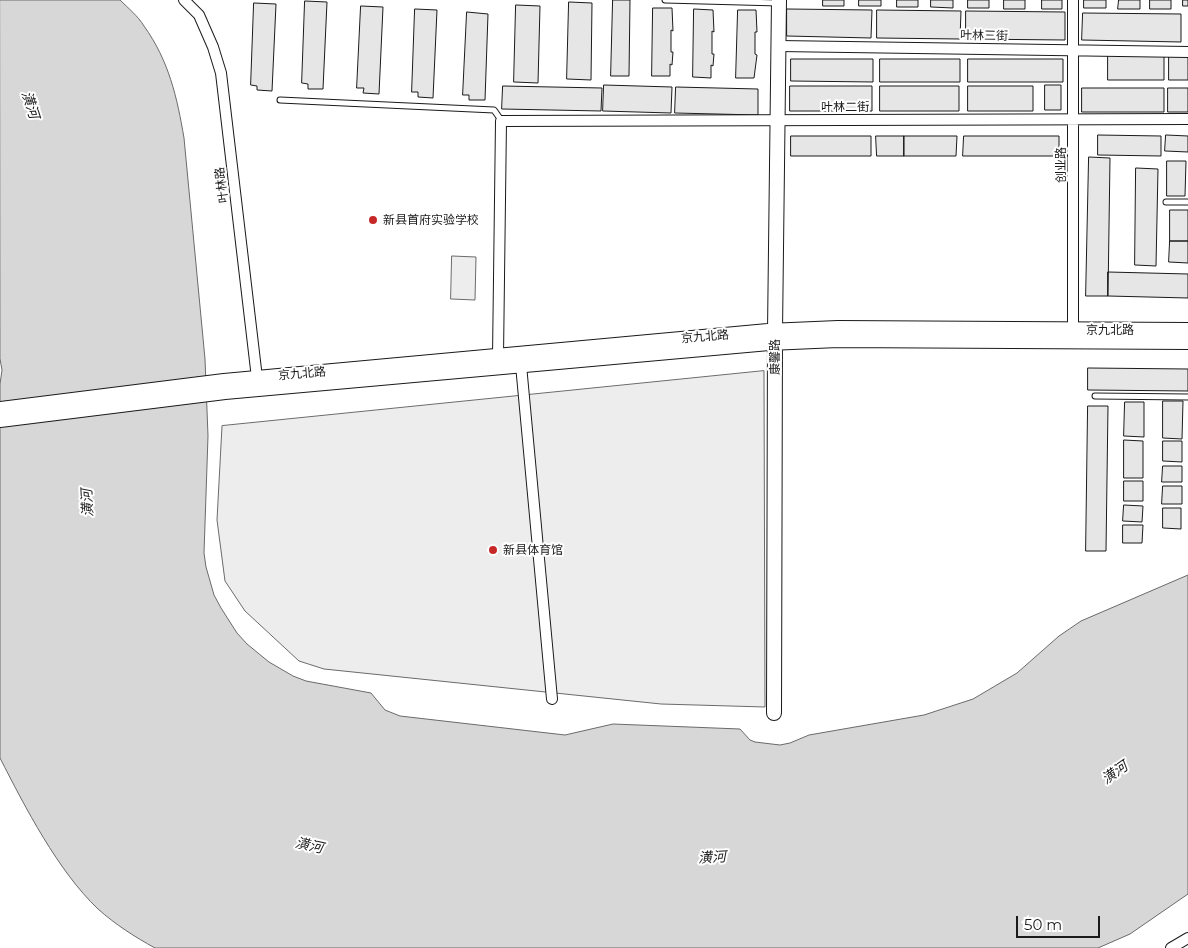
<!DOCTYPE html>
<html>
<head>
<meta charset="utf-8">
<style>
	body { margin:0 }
	#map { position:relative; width:1188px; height:948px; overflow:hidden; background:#fff; font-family:Montserrat,sans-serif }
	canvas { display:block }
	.scale { position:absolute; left:1016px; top:916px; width:84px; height:22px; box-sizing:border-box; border:2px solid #1a1a1a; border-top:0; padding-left:6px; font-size:15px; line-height:18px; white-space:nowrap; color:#1a1a1a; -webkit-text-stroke:4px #fff; paint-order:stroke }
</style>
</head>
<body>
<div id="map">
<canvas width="1188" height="948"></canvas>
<div class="scale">50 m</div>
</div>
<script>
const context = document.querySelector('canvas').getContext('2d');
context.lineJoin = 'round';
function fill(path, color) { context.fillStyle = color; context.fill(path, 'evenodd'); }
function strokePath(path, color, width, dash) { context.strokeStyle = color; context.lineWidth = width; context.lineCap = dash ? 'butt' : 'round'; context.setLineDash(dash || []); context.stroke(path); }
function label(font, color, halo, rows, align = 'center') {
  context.font = font + ' Montserrat,"Noto Sans SC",sans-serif'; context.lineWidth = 4; context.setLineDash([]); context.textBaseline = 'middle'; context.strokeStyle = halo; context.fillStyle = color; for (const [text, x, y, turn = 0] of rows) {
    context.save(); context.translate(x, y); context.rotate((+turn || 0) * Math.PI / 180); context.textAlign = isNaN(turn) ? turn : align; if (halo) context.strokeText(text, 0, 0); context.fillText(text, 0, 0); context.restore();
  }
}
const built = new Path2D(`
	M452,256L476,257L475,300L451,299Z
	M764,371L765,707L661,704L324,669L299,661L245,611L225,581L217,520L222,426Z`);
const water = new Path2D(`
	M0,0H120C128,8 138,16 144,26C169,61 177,97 184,138L205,359L208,436L204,553L206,567L214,595L221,608L237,633L247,644L269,662L293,676L306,681L371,693L385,710L400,716L565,735L613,724L740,729L750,740L755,742L780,745L790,743L809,735L924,715L973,699L1017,673L1059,636L1081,621L1188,575V894L1130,934L1098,948H155C135,937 116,925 98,909C58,871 25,807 0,758V384L2,370L0,359Z`);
const building = new Path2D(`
	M613,0H630L629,76H611Z
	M823,0H844V6H823Z
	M859,0H881V6H859Z
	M897,0H918V7H897Z
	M931,0H953V8L931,7Z
	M968,0H989V8H968Z
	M1004,0H1025V9H1004Z
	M1042,0H1062V9H1042Z
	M1084,0H1106V8H1084Z
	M1119,0H1140V9H1118Z
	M1150,0H1171V9H1150Z
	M1183,0H1188V6H1183Z
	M305,1L327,2L323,89H308V84L302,83Z
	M569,2L592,3L591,80L567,79Z
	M254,3L276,4L272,91L257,90V86L251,85Z
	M516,5L540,6L538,83L514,82Z
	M361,6L383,7L379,94L363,93L364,88H357Z
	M653,8H672L673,31L671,30V52H673L672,65L670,64V76H652Z
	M415,9L437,10L433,98L418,97V92H412Z
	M694,9L713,10L714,32L712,31V54H714L713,66L711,65V78L693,77Z
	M787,9L872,10L871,38L787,36Z
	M738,10H756L757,32H755V54L757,55L754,78H736Z
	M877,10L961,11L960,39L877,38Z
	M966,11L1065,12V40L966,39Z
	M467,12L488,14L485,100H469V95H463Z
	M1083,13L1181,14V42L1082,40Z
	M1108,55H1164V80H1108Z
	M1169,55H1188V80H1169Z
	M791,59H873V82L791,81Z
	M880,59H960V82H880Z
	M968,59H1063V82H968Z
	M604,85L672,87L671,113L603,111Z
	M1045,85H1061V110H1045Z
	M503,86L602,88L601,111L502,109Z
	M790,86H872V111H790Z
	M880,86H959V111H880Z
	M968,86H1033V111H968Z
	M676,87L758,89V115L675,113Z
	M1082,88H1164V112H1082Z
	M1168,88H1188V112H1168Z
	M1098,135L1161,136V156L1098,155Z
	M1166,135L1188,136V152L1165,151Z
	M791,136H871V156H791Z
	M876,136H904V156H877Z
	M904,136H957L956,156H904Z
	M964,136H1059V156H963Z
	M1089,157L1110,158L1108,296H1086Z
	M1167,161H1186L1185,196H1167Z
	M1136,168L1158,169L1156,266L1135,265Z
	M1170,210H1188V241H1170Z
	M1170,241H1188V263L1169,262Z
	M1108,272L1188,274V298L1108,296Z
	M1088,368L1188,369V391L1088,390Z
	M1163,401H1183L1182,439L1163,438Z
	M1125,402H1144V437L1124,436Z
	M1088,406H1108L1106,551H1086Z
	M1124,440L1143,441V478H1124Z
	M1163,441H1182V462L1163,461Z
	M1163,466H1182V482H1162Z
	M1124,481H1143V501H1124Z
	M1163,486H1182V504H1162Z
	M1124,505L1143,506L1142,522L1123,521Z
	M1163,508H1181V529L1163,528Z
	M1123,525H1143L1142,543H1123Z`);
const lane = new Path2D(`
	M665,0L779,3
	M280,100L494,110L501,120
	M1166,202H1188
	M1095,396L1188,397`);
const street = new Path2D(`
	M184,0L199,15L213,47L221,73L257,378
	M1073,0V330
	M779,46L1188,52
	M498,356L501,121L1188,119
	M521,365L552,699
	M1171,948L1188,938`);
const secondary = new Path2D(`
	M0,409L224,381L768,331L838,328L1188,330
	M0,420L225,392L769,343L838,340L1188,342
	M774,713L775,331L779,0`);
const markers = [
	[373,220,5,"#c62828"],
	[493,550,5,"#c62828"]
];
const streetNames = [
	["叶林三街",984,36,1],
	["叶林二街",845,107],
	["创业路",1061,165,-90],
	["叶林路",222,185,-97],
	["京九北路",1110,330],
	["京九北路",705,337,-5],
	["康馨路",775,357,-90],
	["京九北路",302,374,-5]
];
const poiNames = [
	["新县首府实验学校",383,220],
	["新县体育馆",503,550]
];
const waterNames = [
	["潢河",30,105,72],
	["潢河",88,503,-93],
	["潢河",1115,773,-35],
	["潢河",309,846,12],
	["潢河",712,858,-3]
];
fill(built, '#ededed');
strokePath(built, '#6a6a6a', 1);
fill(water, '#d7d7d7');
strokePath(water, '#6a6a6a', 1);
fill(building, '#e6e6e6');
strokePath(building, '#1a1a1a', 1);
strokePath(lane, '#1a1a1a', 7);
strokePath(street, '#1a1a1a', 12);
strokePath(secondary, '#1a1a1a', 16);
strokePath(lane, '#fff', 5);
strokePath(street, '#fff', 10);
strokePath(secondary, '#fff', 14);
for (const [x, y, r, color] of markers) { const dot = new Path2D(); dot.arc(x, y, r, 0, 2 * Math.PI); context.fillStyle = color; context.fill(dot); strokePath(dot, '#fff', 2); }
label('12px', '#1a1a1a', '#fff', streetNames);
label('12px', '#1a1a1a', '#fff', poiNames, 'left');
label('italic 14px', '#1a1a1a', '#fff', waterNames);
</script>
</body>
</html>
